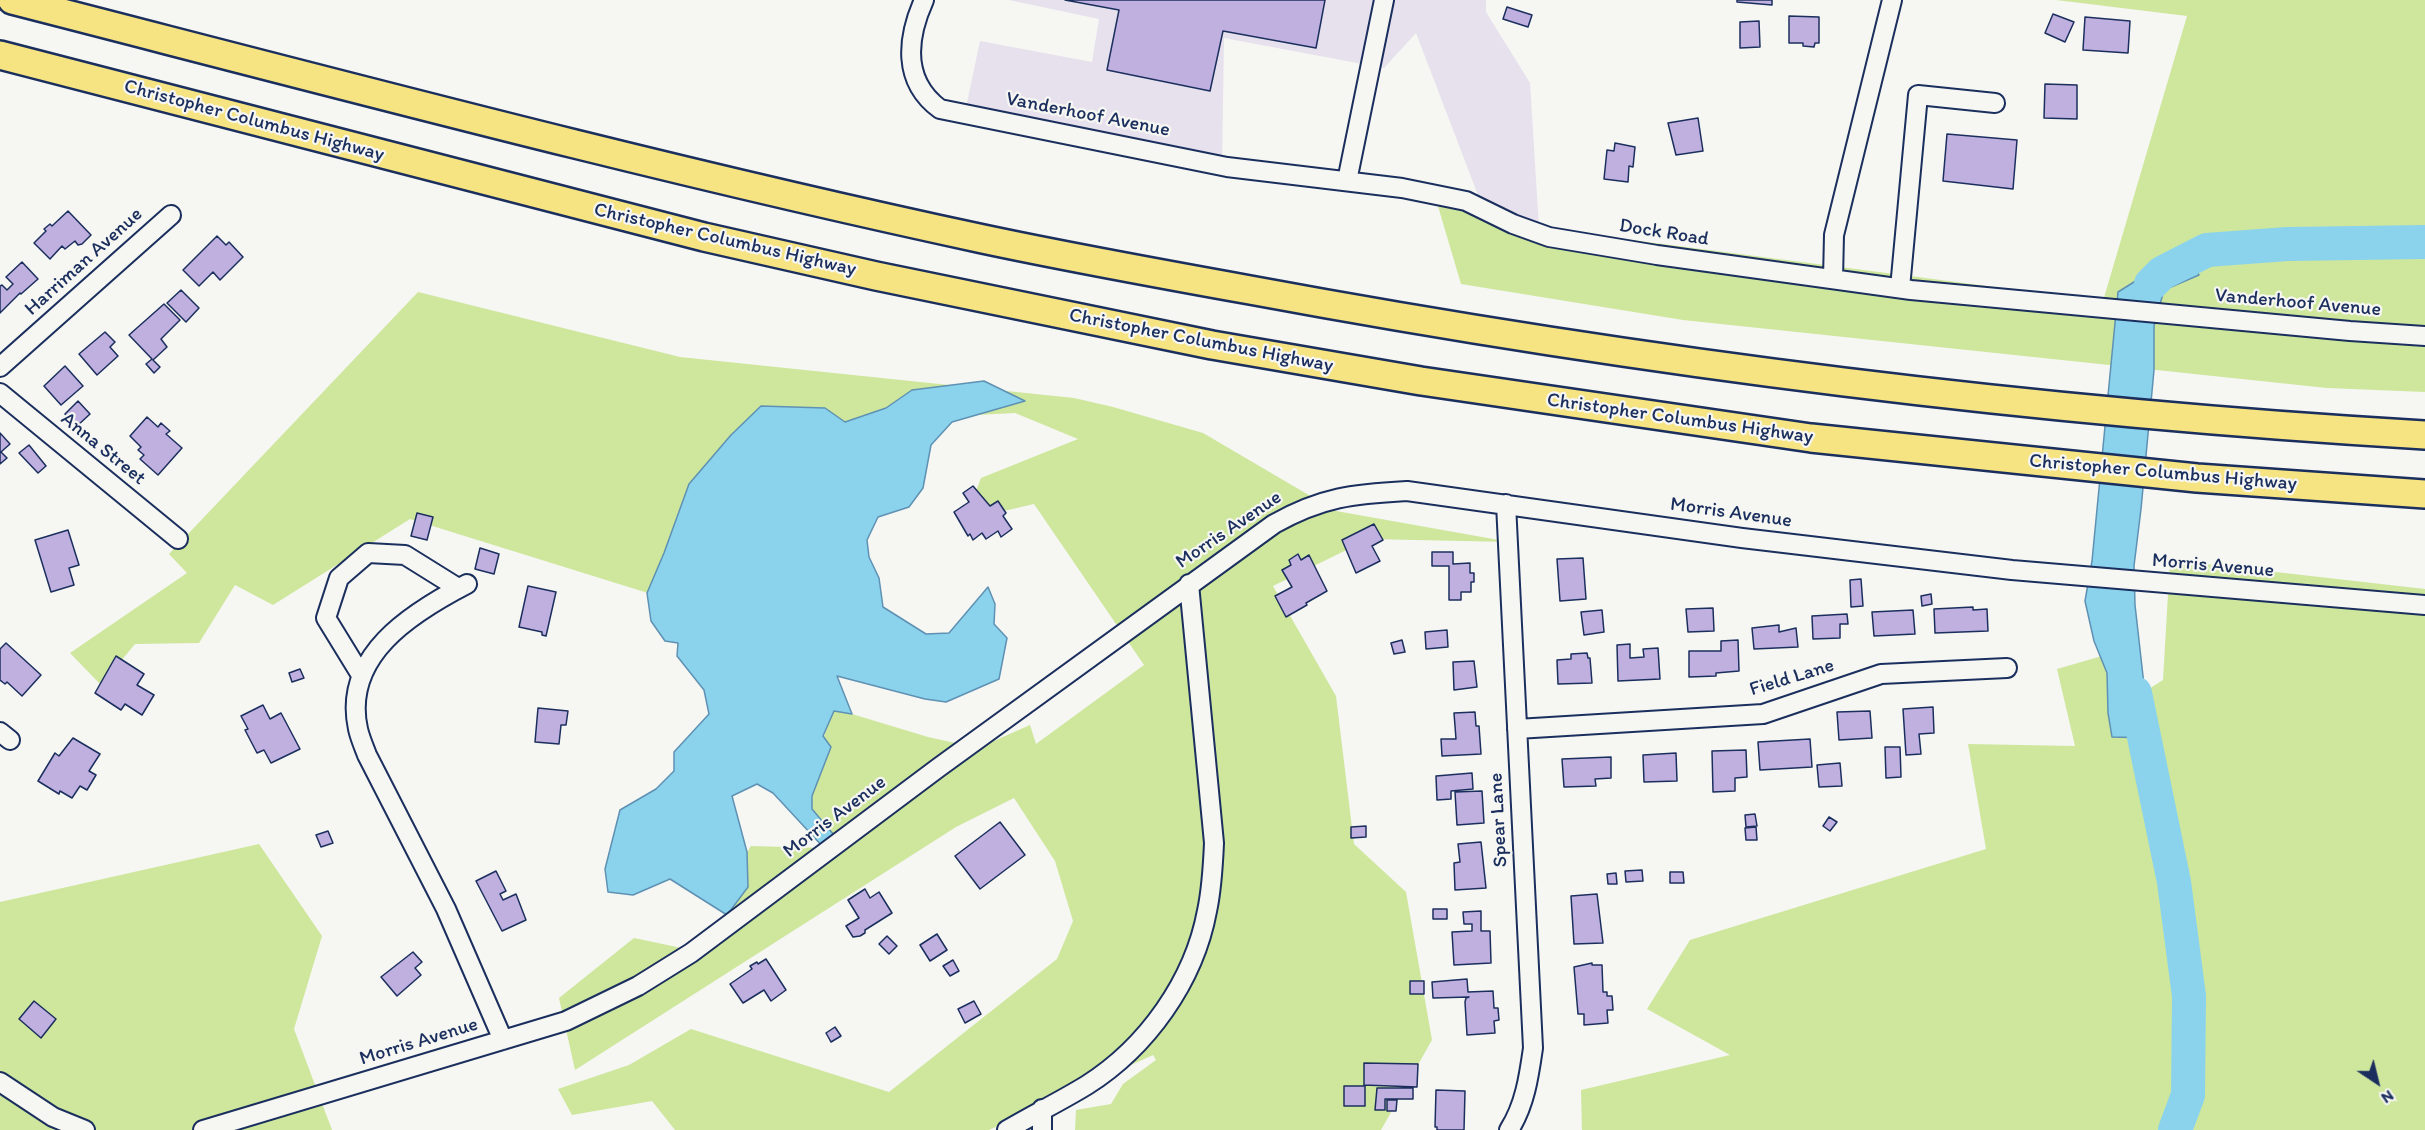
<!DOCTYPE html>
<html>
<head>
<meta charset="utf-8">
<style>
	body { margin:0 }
	#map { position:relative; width:2425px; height:1130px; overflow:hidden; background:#f6f6f2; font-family:Itim,sans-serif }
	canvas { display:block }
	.north { position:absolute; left:2347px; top:1052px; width:60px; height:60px; -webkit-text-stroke:4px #f6f6f2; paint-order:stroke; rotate:145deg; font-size:16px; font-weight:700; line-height:24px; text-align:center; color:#1b2f5e }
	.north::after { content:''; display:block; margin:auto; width:21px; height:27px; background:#1b2f5e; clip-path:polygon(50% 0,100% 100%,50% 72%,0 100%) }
</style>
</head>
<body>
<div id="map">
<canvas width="2425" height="1130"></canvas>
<div class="north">N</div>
</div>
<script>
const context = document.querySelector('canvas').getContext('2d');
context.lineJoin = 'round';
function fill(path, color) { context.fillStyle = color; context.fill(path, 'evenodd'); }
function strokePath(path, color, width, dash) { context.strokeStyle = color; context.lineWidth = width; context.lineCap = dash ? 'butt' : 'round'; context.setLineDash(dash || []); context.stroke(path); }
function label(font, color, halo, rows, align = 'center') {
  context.font = font + ' Itim,sans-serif'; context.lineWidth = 4.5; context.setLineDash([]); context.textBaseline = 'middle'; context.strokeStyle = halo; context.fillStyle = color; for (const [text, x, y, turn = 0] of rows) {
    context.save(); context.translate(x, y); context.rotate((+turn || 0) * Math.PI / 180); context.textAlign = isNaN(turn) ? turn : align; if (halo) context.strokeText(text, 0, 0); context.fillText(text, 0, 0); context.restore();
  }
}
const built = new Path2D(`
	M1009,0H1486V12L1530,83L1539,228L1483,208L1416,33L1384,68L1224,38L1222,165L964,117L980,41L1092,62L1099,19Z`);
const green = new Path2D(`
	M2056,0H2425V392L2327,388L1683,320L1461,284L1435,196L1539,228L2103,301L2187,16Z
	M418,292L680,357L1074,398L1113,407L1203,433L1336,511L1510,542L1369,539L1273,586L1336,696L1354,844L1406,892L1432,1040L1381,1130H1075L1076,1110L1111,1104L1123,1084L1156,1060L1153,1055L989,1130H675L652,1101L572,1115L558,1089L629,1065L691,1029L889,1092L1057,959L1073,921L1055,861L1014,798L956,827L575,1070L559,998L634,938L696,951L748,887L747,852L751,846L824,848L833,835L812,809C812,775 820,741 834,711L852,714L928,737L978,748L1030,725L1036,744L1144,665L1034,504L965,520L981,478L1078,439L1015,413L937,417L680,603L410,519L273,605L235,585L199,643L135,644L101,685L70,653L187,573L169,554Z
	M2170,560L2425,589V1130H1582L1581,1090L1730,1055L1647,1009L1690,940L1986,849L1968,744L2075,746L2057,669L2109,654L2125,704L2163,680Z
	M259,844L322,936L294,1029L332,1130H0V902Z`);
const water = new Path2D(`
	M2187,255L2199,275L2164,290L2154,326V370L2141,509L2134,566L2135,605L2150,738L2112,737L2108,713L2107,673L2094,641L2085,601L2092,561L2118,292L2150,272Z
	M984,381L1025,401L952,422L931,445L923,488L909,507L878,517L867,540L869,557L879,578L883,607L926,634L949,633L988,587L995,604L994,624L1007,638L999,679L946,702L925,699L837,676L852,714L834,711L823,736L831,747L812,796V809L834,835L824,848L773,793L757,784L732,796L747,852L748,887L727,915L670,879L633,895L608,892L605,869L620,810L656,789L674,771V752L709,714L704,690L677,656L678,643L665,641L651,621L647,593L664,553L689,484L731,435L761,406L825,408L845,422L886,408L912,390Z`);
const river = new Path2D(`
	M2151,284L2162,273L2207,250L2287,244L2425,242
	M2135,693L2174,882L2189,996L2188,1095L2175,1130`);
const building = new Path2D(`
	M1065,0H1325L1316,48L1223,31L1210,91L1107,70L1119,10Z
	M1737,0H1772V5L1737,2Z
	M1507,7L1532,15L1528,27L1503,19Z
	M2053,14L2074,22L2065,42L2045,33Z
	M1789,16L1819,17V43H1815L1814,47L1803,46V43H1789Z
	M2085,17L2130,21L2128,53L2083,50Z
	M1759,21L1760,47L1740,48V22Z
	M2045,84L2077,85V119L2044,118Z
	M1698,118L1703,151L1676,155L1668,123Z
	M1947,134L2017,140L2013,189L1943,181Z
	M1615,143L1635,147L1633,167L1629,166L1628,182L1604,179L1607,150L1614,151Z
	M68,211L91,235L82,244L78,245L75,241L65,249L62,246L50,259L34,243L46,231L44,229L50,224L52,226Z
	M217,236L226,245L229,242L243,257L220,280L213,272L199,286L183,270Z
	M22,262L38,279L21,294L20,293L0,313V286L2,285L7,290L13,284L6,277Z
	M181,290L199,308L186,322L167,303Z
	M164,304L180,320L161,339L167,347L153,360L160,367L154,373L146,364L152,359L129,335Z
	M105,332L115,342L110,347L118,356L97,375L79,354Z
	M65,366L83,386L61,405L44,386Z
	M78,401L90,414L76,427L65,414Z
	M147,417L158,427L161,423L170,431L166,434L182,448L158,475L140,459L144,455L138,450L141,447L130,436Z
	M0,433L10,444L1,452L7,458L0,464Z
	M29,445L46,466L38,473L19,453Z
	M973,486L990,506L998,501L1006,513L1003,516L1012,529L1001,537L998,531L986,539L982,533L973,540L970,534L968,536L954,512L969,502L963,493Z
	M417,513L433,517L427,540L411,536Z
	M1374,524L1383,540L1372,546L1380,561L1356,573L1342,540Z
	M68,530L79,565L69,568L74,585L51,592L35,540Z
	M480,548L499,554L494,574L475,569Z
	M1432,552H1453V564L1470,563V573H1474V582H1471V592H1461V600H1449V566H1432Z
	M1298,554L1301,560L1309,555L1327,591L1306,603L1307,605L1286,617L1275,596L1292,587L1282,570L1291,565L1289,560Z
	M1583,558L1586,599L1560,601L1557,559Z
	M1861,579L1863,606L1851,607L1850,580Z
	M528,586L556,592L546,636L542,635V632L519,627Z
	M1931,594L1932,604L1922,606L1921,596Z
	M1973,607V610L1987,609L1988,631L1935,633L1934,609Z
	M1713,608L1714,631L1688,632L1686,609Z
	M1602,610L1604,632L1584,635L1581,612Z
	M1913,610L1915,634L1874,636L1872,612Z
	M1847,614L1848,624H1840V638L1813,639L1812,616Z
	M1779,625V632L1796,628L1798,647L1754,649L1752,628Z
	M1447,630L1448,647L1426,649L1425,632Z
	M1402,640L1405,652L1394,654L1391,643Z
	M1738,640L1739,671L1716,673V676L1689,677V651H1721V641Z
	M6,643L41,675L22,696L7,682L5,684L0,680V649Z
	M1630,644V658L1644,657L1643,649L1658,648L1660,679L1618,681L1617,645Z
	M1587,653L1588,658H1590L1592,683L1558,684L1557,660L1571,659V654Z
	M116,656L144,674L137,685L154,695L142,715L125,704L121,710L95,693Z
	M1474,661L1477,687L1454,690L1453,662Z
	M300,669L304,678L292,682L289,673Z
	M263,705L270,719L281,713L300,749L271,763L264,750L257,753L245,730L248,729L241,716Z
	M1933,707L1934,733L1919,734L1921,754L1906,755L1903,709Z
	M538,708L568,711L566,725H561L559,744L535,742Z
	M1870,711L1872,738L1839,740L1837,712Z
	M1475,712L1476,726H1479L1481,754L1442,756L1441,739H1456L1454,713Z
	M73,738L100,754L89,771L96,775L87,790L80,786L72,798L60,791L59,794L38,781L55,753L59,756Z
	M1810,739L1812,767L1760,770L1758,742Z
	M1885,747H1900L1901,777L1886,778Z
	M1746,750L1747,777L1735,778V791L1713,792L1712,751Z
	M1676,753L1677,781L1644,782L1643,755Z
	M1611,757V778L1595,779L1596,786L1564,787L1562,759Z
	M1840,763L1842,786L1819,787L1817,765Z
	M1472,773L1473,789L1451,791V799L1437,800L1436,776Z
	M1482,791L1484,823L1457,825L1455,792Z
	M1755,814L1757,826L1746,827L1745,815Z
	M1829,817L1837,822L1830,831L1823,826Z
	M1000,822L1025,855L980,889L955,856Z
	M1366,826V837L1351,838V827Z
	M1756,827L1757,840H1746L1745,828Z
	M328,831L333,843L321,847L316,835Z
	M1481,842L1486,888L1455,890L1454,863L1460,862L1458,844Z
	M1642,870L1643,881L1626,882L1625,871Z
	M496,871L506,891L500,894L503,900L516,894L526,920L502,931L476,881Z
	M1670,872H1683L1684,883H1670Z
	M1616,873L1617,884H1608L1607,874Z
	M865,889L870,898L879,892L892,913L865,930V933L860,936L853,937L846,926L859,918L848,900Z
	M1597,894L1603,943L1574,944L1571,896Z
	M1433,909H1447V919H1433Z
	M1481,911V931H1490L1491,963L1454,965L1452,932L1472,931V924H1464L1463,912Z
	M937,934L947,950L930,961L920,945Z
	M887,936L897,946L889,954L879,944Z
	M413,952L422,962L415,968L421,975L397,996L381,977Z
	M766,959L786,990L771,1001L764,990L743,1003L730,984L752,969L750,966L757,962L758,964Z
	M953,960L959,971L950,976L943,966Z
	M1592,963V965H1602L1603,992H1607V996H1612L1613,1010H1607L1608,1023L1584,1025V1014H1578L1574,967Z
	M1467,979L1468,992L1493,991L1494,1008H1498L1499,1020L1494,1021L1495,1033L1467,1035L1465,1002L1466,998L1469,997L1433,998L1432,982Z
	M1410,981H1424V994H1410Z
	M34,1001L56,1019L41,1038L19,1019Z
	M974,1001L981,1014L965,1023L958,1009Z
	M835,1027L841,1036L831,1042L826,1033Z
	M1364,1063L1418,1064L1417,1087L1364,1085Z
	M1344,1086H1365V1106H1344Z
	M1377,1088H1413V1099H1385V1110H1375Z
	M1436,1090L1465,1091L1464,1130H1437V1127H1435Z
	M1387,1100H1397L1396,1111H1387Z`);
const minor = new Path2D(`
	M924,0C907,38 902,81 940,109L1227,167L1402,188L1466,201L1513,224L1549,237L1657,255L1911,290L2350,331L2425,336
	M1347,181L1384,0
	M1833,279L1834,235L1892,0
	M1900,288L1918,95L1995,103
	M0,367L171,215
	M0,393L178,539
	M1506,504L1533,1048C1529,1076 1525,1105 1509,1130
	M467,584C411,613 342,656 358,729C360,738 364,747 367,755L446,909L503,1040
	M361,675L326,618L339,578L368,553L405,555L458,588
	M1517,729L1763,714L1881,674L2007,668
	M0,732L10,740
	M0,1082L53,1117L85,1130
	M203,1130L566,1021L638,986L691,953L938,768L1274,524C1322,497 1353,494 1407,491L1742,538L2012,570L2425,605
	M1007,1130C1034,1114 1061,1101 1087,1085C1147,1047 1194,981 1207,911C1212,888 1213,866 1214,843L1189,584
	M1042,1130V1109`);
const highway = new Path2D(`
	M12,0C335,83 657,169 983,239C1072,258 1161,274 1250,290C1638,362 2031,412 2425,435
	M0,55L704,237L876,276L1212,345L1421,381L1811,438L2197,478L2425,494`);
const streetNames = [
	["Vanderhoof Avenue",1088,115,11],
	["Christopher Columbus Highway",254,121,15],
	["Dock Road",1664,233,9],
	["Christopher Columbus Highway",725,240,13],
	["Harriman Avenue",84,262,-42],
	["Vanderhoof Avenue",2298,303,5],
	["Christopher Columbus Highway",1201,341,11],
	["Christopher Columbus Highway",1680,419,8],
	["Anna Street",103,449,39],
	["Christopher Columbus Highway",2163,473,5],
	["Morris Avenue",1731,513,8],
	["Morris Avenue",1229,530,-34],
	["Morris Avenue",2213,566,5],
	["Field Lane",1792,678,-17],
	["Morris Avenue",835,817,-37],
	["Spear Lane",1499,820,-93],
	["Morris Avenue",419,1042,-17]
];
fill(built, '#e6e1ed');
fill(green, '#cee79d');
fill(water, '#8bd3ec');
strokePath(water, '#5e91b3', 1.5);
strokePath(river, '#8bd3ec', 34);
fill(building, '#c0b0e0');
strokePath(building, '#1b2f5e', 1.5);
strokePath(minor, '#1b2f5e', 22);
strokePath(highway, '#1b2f5e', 32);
strokePath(minor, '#f6f6f2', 18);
strokePath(highway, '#f6e381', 27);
label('20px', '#1b2f5e', '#f6f6f2', streetNames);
</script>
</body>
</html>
